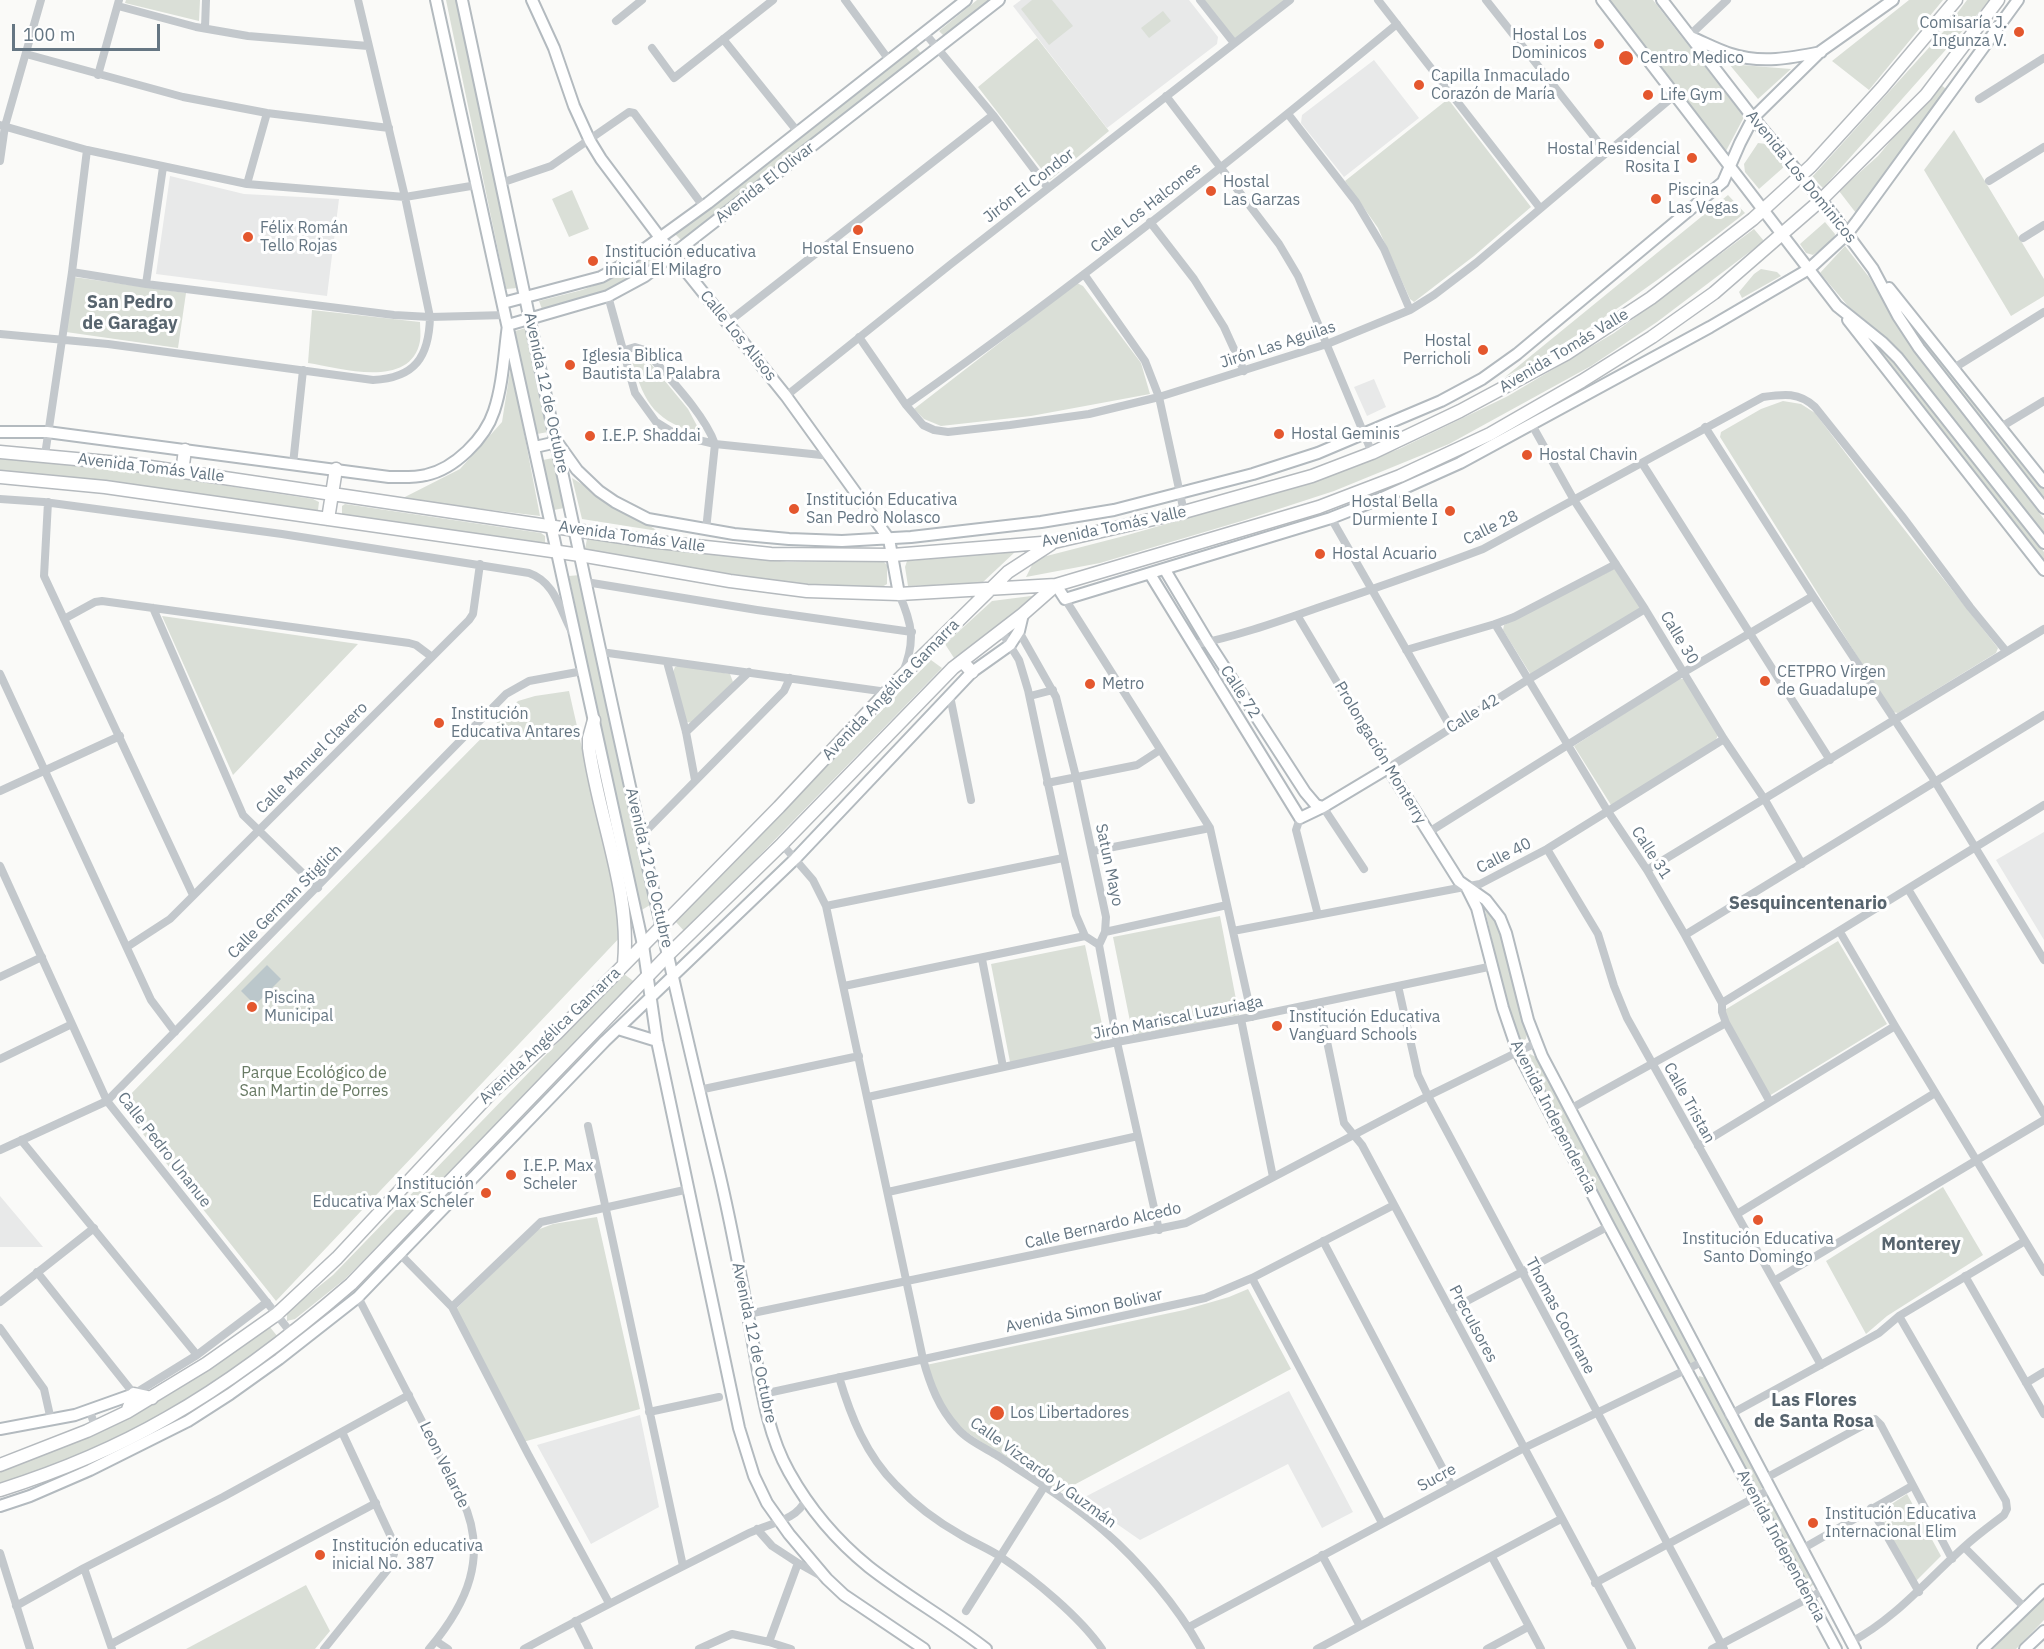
<!DOCTYPE html>
<html>
<head>
<meta charset="utf-8">
<style>
	body { margin:0 }
	#map { position:relative; width:2044px; height:1649px; overflow:hidden; background:#fafaf8; font-family:"IBM Plex Sans",sans-serif }
	canvas { display:block }
	.scale { position:absolute; left:12px; top:24px; width:148px; height:27px; box-sizing:border-box; border:3px solid #657683; border-top:0; padding-left:8px; font-size:18px; line-height:21px; white-space:nowrap; color:#657683; -webkit-text-stroke:4px #fff; paint-order:stroke }
</style>
</head>
<body>
<div id="map">
<canvas width="2044" height="1649"></canvas>
<div class="scale">100 m</div>
</div>
<script>
const context = document.querySelector('canvas').getContext('2d');
context.lineJoin = 'round';
function fill(path, color) { context.fillStyle = color; context.fill(path, 'evenodd'); }
function strokePath(path, color, width, dash) { context.strokeStyle = color; context.lineWidth = width; context.lineCap = dash ? 'butt' : 'round'; context.setLineDash(dash || []); context.stroke(path); }
function label(font, color, halo, rows, align = 'center') {
  context.font = font + ' "IBM Plex Sans",sans-serif'; context.lineWidth = 6; context.setLineDash([]); context.textBaseline = 'middle'; context.strokeStyle = halo; context.fillStyle = color; for (const [text, x, y, turn = 0] of rows) {
    context.save(); context.translate(x, y); context.rotate((+turn || 0) * Math.PI / 180); context.textAlign = isNaN(turn) ? turn : align; if (halo) context.strokeText(text, 0, 0); context.fillText(text, 0, 0); context.restore();
  }
}
const built = new Path2D(`
	M1021,0H1189L1218,37L1217,44L1107,128L1013,6Z
	M1374,60L1419,118L1344,177L1301,123L1302,115Z
	M170,176L244,194L339,199L327,296L156,274Z
	M1374,379L1386,407L1367,416L1354,387Z
	M2044,832V940L1996,860Z
	M0,1196L43,1247H0Z
	M1289,1391L1353,1512L1322,1528L1288,1464L1140,1540L1081,1499Z
	M640,1415L659,1507L591,1544L537,1445Z`);
const green = new Path2D(`
	M126,0H200L199,21L125,3Z
	M446,0H458L517,288L506,289Z
	M977,0H995L946,38L939,31Z
	M1032,0H1052L1073,26L1049,45L1021,9Z
	M1200,0H1290L1234,43Z
	M1609,0H1653L1744,117L1726,151Z
	M1909,0H1943L1869,90L1832,61Z
	M1967,0H1990L1823,188L1812,177L1944,31Z
	M1163,11L1171,21L1149,38L1141,28Z
	M1037,38L1109,131L1050,180L978,87Z
	M916,47L923,56L682,241L675,234Z
	M1729,64L1791,69L1758,99Z
	M1939,83L1946,89L1856,213L1839,191L1878,156Z
	M1448,99L1531,207L1474,256L1414,302L1410,299L1378,228L1345,181Z
	M1954,130L2044,279V296L2011,316L1924,170Z
	M1758,143L1766,144L1785,166L1759,189L1745,172L1744,164Z
	M572,190L589,229L569,237L552,199Z
	M1728,195L1745,213C1668,273 1591,332 1505,377Z
	M1825,222L1835,234L1834,240L1813,255L1806,253L1800,244Z
	M1754,229L1764,241L1657,322L1591,366L1449,444L1334,491L1245,520L1100,563L1026,577L1035,559L1124,536L1279,492L1399,449L1508,396L1614,333Z
	M1845,246L1869,277L1912,349L2044,519V537L1903,355L1879,332L1848,306L1820,273Z
	M654,250L659,262L601,295L543,312L539,301L582,290L612,279Z
	M1761,269L1777,272L1781,276L1742,298L1739,292L1754,274Z
	M74,277L186,293L178,348L66,332Z
	M1077,283L1083,286L1141,363L1150,394L1031,416L941,426L924,419L914,409Z
	M312,310L420,322C420,328 421,335 420,341C411,390 340,368 308,363Z
	M1902,313H1905L2044,488V502L1919,342Z
	M526,328L548,432L537,434L515,331Z
	M1875,342L1904,371L2044,552V561L1873,343Z
	M637,353L646,358L688,409L702,435C656,421 645,406 632,361Z
	M511,365L540,516L401,499L460,469L502,422Z
	M1783,401L1801,404L1815,413L1892,514L1998,648L1996,653L1898,713L1892,712L1720,437L1721,432L1761,409Z
	M0,457L83,464L313,499L319,502L318,510L315,512L0,474Z
	M553,458L564,508L554,510L543,460Z
	M572,478L658,531L582,519Z
	M345,504L541,533L545,536V545L347,518L342,514V506Z
	M587,539L788,562L883,561L887,565V584L882,587L872,589L754,580L588,553L585,549Z
	M1015,552L982,583L908,586L905,567L907,561Z
	M1616,568L1642,607L1531,675L1503,630L1504,625Z
	M580,575L650,905L640,911L569,576Z
	M1039,595L954,658L945,644L992,601Z
	M162,616L358,644L233,775Z
	M931,660L942,668L685,932L675,921Z
	M680,665L730,674L733,682L693,723L686,722L673,672L675,667Z
	M1678,679H1686L1718,735L1715,742L1611,805L1574,746Z
	M569,691L624,933L276,1301L120,1105L518,701L535,696Z
	M1484,906L1497,923L1504,942L1527,1034L1526,1039L1520,1042L1515,1036Z
	M1220,916L1239,1015L1133,1036L1113,937Z
	M1838,941L1887,1024L1769,1096L1723,1011Z
	M1085,945L1106,1043L1010,1062L991,964Z
	M624,974L636,983L345,1279L295,1319L287,1321V1312L333,1275Z
	M1530,1054L1536,1057L1695,1358L1696,1361L1689,1366L1527,1061V1057Z
	M1943,1187L1983,1255L1887,1316L1866,1334L1826,1261Z
	M597,1217L640,1409L523,1442L455,1310L537,1230L553,1224Z
	M1248,1289L1291,1369L1057,1494L955,1424L936,1396L926,1365L1184,1310L1229,1297Z
	M269,1326L278,1337C240,1364 202,1395 160,1417C109,1444 55,1466 0,1485V1469L55,1448Z
	M1699,1376L1706,1378L1763,1484L1761,1491L1754,1490L1697,1383Z
	M1907,1494L1941,1556L1916,1581L1878,1513Z
	M1768,1502L1772,1503L1815,1583L1810,1587H1807L1764,1506Z
	M306,1585L330,1631L315,1649H186Z
	M2044,1598V1620L2019,1646L2016,1649H1993Z`);
const water = new Path2D(`
	M267,965L281,979L255,1005L241,991Z`);
const street = new Path2D(`
	M845,0L889,60
	M1200,0L1234,43
	M1378,0L1540,208
	M1486,0L1606,152
	M118,6L196,27L248,36L368,46
	M616,21L642,0
	M205,28L206,0
	M924,32L993,115L1048,188
	M1689,36L1727,0
	M723,39L797,131
	M652,48L674,78L773,0
	M26,54L183,97L267,113L389,128
	M98,75L119,0
	M1166,96L1279,244L1298,276L1372,453
	M1979,99L2044,58
	M1288,114L1356,202L1384,249L1410,310
	M0,125L87,150L247,184L405,197L477,185
	M0,161L5,126L41,0
	M1989,181L2044,147
	M501,183L551,166L629,112L634,113L703,206
	M247,184L267,113
	M1150,222L1194,279L1224,327L1244,371
	M2023,238L2044,225
	M72,272L146,284L394,315L430,317L506,315
	M1084,274L1145,361L1159,397L1184,512
	M146,284L163,167
	M608,296L635,393L656,422L677,435L715,444L831,456
	M727,323L993,115
	M0,334L108,344L373,380C415,378 429,357 430,317L405,197L358,0
	M859,337L906,405L923,425L934,430L948,432L1010,425L1089,414L1159,397L1327,344L1410,310L1434,295L1476,263L1675,95
	M625,350L635,347L645,350C667,376 704,413 715,444L706,530
	M1954,368L2044,312
	M786,396L951,264L1290,0
	M906,405C1075,286 1237,156 1397,24
	M1532,425L1574,500L1645,609L1724,739L1765,800L1802,864
	M1705,427L1813,596L1931,775L2044,960
	M2001,427L2044,401
	M45,455L72,272L87,150
	M1642,463L1830,760
	M293,464L303,370
	M0,499L44,502L282,534L529,573C555,582 560,610 572,632
	M48,502L44,576L193,895
	M1331,518L1451,728
	M586,582L757,610L912,632
	M899,594C912,623 916,641 903,672
	M1065,599L1210,828L1252,1017
	M153,608L243,815L318,888
	M1297,615L1388,768L1529,679L1645,609
	M64,619L95,602L102,601L409,643L416,645L432,657
	M1495,624L1607,810L1647,870L1685,935L1722,1003V1012L1726,1023L1770,1102
	M1017,628L1056,697L1076,777L1106,917L1105,932L1099,945L1117,1042L1159,1230
	M1001,631L1019,660L1028,690L1076,915L1085,936L1099,945
	M1193,645C1235,637 1277,622 1317,608C1373,589 1428,570 1483,549L1763,397C1784,394 1799,392 1815,407L1902,516L1970,607L2006,651
	M1406,650L1495,624L1514,617L1616,564
	M601,652L887,692
	M667,662L686,732L695,780
	M0,674L151,1000L175,1032
	M950,696L971,800
	M1030,696L1053,690
	M686,732L749,672
	M1047,783L1137,765L1160,750
	M0,791L120,736
	M1323,807L1364,869
	M1300,818L1296,830L1318,915
	M1429,832L1679,675L1813,596
	M641,836L784,691L790,678
	M782,844L813,880L826,906L923,1359C930,1385 939,1408 957,1428C967,1440 985,1448 998,1456C1033,1479 1071,1502 1103,1530C1139,1561 1178,1607 1201,1649
	M1547,849L1598,934L1614,986L1627,1018L1821,1365
	M1093,851L1210,828
	M0,866L107,1101L292,1334
	M1647,870L2044,629
	M1908,889L2044,1114
	M826,906L1063,858
	M1233,931L1480,884L1547,849L1724,739
	M1105,932L1227,905
	M1840,932L1895,1026L2044,1272
	M1685,935L2044,715
	M127,947L170,919L469,620L473,614L480,564
	M982,959L1003,1067
	M0,977L42,957
	M844,986L1085,936
	M1398,986L1418,1075L1428,1096L1724,1649
	M1319,1003L1344,1123L1362,1145L1632,1649
	M1722,1003L2044,805
	M1241,1019L1273,1177
	M0,1059L72,1024
	M699,1090L859,1056
	M868,1097L1117,1042L1241,1019L1493,966
	M1570,1109L1726,1023
	M588,1126L683,1566
	M21,1140L197,1355
	M1698,1146L1895,1026
	M0,1150L107,1101L506,694L529,681L583,671
	M888,1192L1138,1136
	M1737,1214L1935,1093
	M1323,1241L1452,1486
	M399,1253L452,1307L528,1454L609,1603
	M37,1272L134,1394L197,1355L267,1302
	M1965,1276L2044,1414
	M1252,1278L1382,1523
	M1774,1281L2044,1120
	M358,1297L462,1499C489,1556 467,1604 429,1649
	M0,1302L94,1228
	M452,1307L541,1222L689,1189
	M1450,1310L1609,1226
	M748,1314L1186,1223L1428,1096L1536,1043
	M0,1328L44,1389L51,1420
	M839,1377C851,1417 866,1455 896,1485C914,1504 938,1522 961,1535C974,1543 989,1549 1001,1557C1034,1579 1080,1617 1102,1649
	M2026,1383L2044,1372
	M763,1394L1205,1298L1252,1278L1394,1205
	M90,1411L95,1427
	M649,1412L719,1397
	M1729,1415L1879,1333L1899,1316L2025,1241
	M1764,1479L1875,1419L1881,1425L1952,1559
	M1871,1508L1919,1592
	M1964,1547L2025,1608
	M1802,1549L1912,1486
	M0,1553L30,1649
	M1322,1555L1360,1626
	M1492,1557L1541,1649
	M798,1563L823,1577
	M84,1568L112,1649
	M1595,1583L1769,1490
	M16,1606L84,1568L223,1497L409,1395
	M966,1611L1044,1487
	M575,1621L589,1649
	M1189,1627L1524,1448L1702,1362
	M436,1641L448,1649
	M769,1642L791,1649
	M1851,1642C1895,1619 1927,1580 1964,1547C1977,1535 1991,1525 2004,1515L2007,1509L2006,1501L1899,1316
	M111,1644L376,1503
	M324,1649L389,1568L394,1554L392,1539L342,1432
	M524,1649C599,1608 674,1571 749,1533C769,1523 797,1521 806,1499
	M699,1649L732,1634L769,1642L798,1563L772,1546L757,1529
	M1317,1649L1561,1519
	M1487,1649L1528,1627
	M1712,1649L1824,1590`);
const secondary = new Path2D(`
	M436,0L643,945L657,1041L739,1428L754,1476L767,1503L789,1534L827,1579L844,1595L924,1649
	M462,0C545,387 623,775 716,1160C731,1220 742,1282 753,1343C761,1386 767,1433 789,1472C809,1508 837,1541 869,1567C906,1596 949,1620 986,1649
	M532,0L554,48L574,106L590,141L601,159L673,255L786,396L889,539L899,594
	M1602,0L1837,306L1883,343L1898,358L2044,543
	M1662,0L1750,114L1830,211L1873,269L1898,316L1919,348L2044,508
	M1691,37C1705,43 1718,50 1731,54C1761,64 1791,58 1821,52
	M1889,288L2044,482
	M503,303L601,277L621,266L708,203L966,0
	M1848,320L2044,570
	M0,432H47L389,477C401,477 414,478 426,475C454,469 485,439 494,411C503,384 504,354 508,325L608,296L645,276L999,0
	M535,447L557,442L577,470L599,491L615,502L648,519L734,534L789,539L842,541L911,537L1041,522L1114,510L1253,474L1318,453L1441,401L1482,379L1517,354L1723,182L1740,143L1753,118L1821,51L1893,0
	M1165,570L1208,642L1305,792L1316,805L1323,807
	M1150,574L1300,818L1323,807L1388,768L1459,881L1486,900L1500,918L1506,933L1528,1020L1542,1056L1855,1649
	M1056,585L1065,599L1331,518L1382,498L1460,463L1710,327L1809,269L1847,234L1857,221L2018,0
	M1467,888L1477,908L1503,1008L1518,1052L1609,1226L1836,1649
	M618,1029L657,1041
	M0,1429L75,1415L134,1394
	M0,1506L30,1496L90,1470L188,1421L230,1394L279,1359L358,1297L605,1041L795,859L972,672L1010,645L1019,631L1023,614
	M1983,1649L2044,1590
	M2025,1649L2044,1631`);
const primary = new Path2D(`
	M0,452L130,464L649,541L771,554L893,555L1054,542L1184,512L1312,476L1372,453L1460,411L1566,354L1651,298L1753,219L1811,166L1882,88L1956,0
	M182,472L185,450
	M0,477L105,487L580,555L730,581L807,591L899,594L1056,585L1319,507L1400,476L1490,434L1582,381L1652,337L1714,293L1821,200L1926,95L1998,0
	M328,519L336,469
	M962,661L972,672
	M594,720L589,738V748C599,820 631,891 624,964
	M127,1412L134,1394L152,1398
	M0,1465L87,1431L127,1412L206,1364L277,1314L337,1258L491,1093L556,1034L779,807L900,678L1008,572L1051,544
	M0,1490C57,1472 115,1448 167,1418C233,1381 293,1334 351,1284L668,955L782,844L953,668L1023,614L1056,585`);
const markers = [
	[2019,32,6,"#e4572e"],
	[1599,44,6,"#e4572e"],
	[1626,58,8,"#e4572e"],
	[1419,85,6,"#e4572e"],
	[1648,95,6,"#e4572e"],
	[1692,158,6,"#e4572e"],
	[1211,191,6,"#e4572e"],
	[1656,199,6,"#e4572e"],
	[858,230,6,"#e4572e"],
	[248,237,6,"#e4572e"],
	[593,261,6,"#e4572e"],
	[1483,350,6,"#e4572e"],
	[570,365,6,"#e4572e"],
	[1279,434,6,"#e4572e"],
	[590,436,6,"#e4572e"],
	[1527,455,6,"#e4572e"],
	[794,509,6,"#e4572e"],
	[1450,511,6,"#e4572e"],
	[1320,554,6,"#e4572e"],
	[1765,681,6,"#e4572e"],
	[1090,684,6,"#e4572e"],
	[439,723,6,"#e4572e"],
	[252,1007,6,"#e4572e"],
	[1277,1026,6,"#e4572e"],
	[511,1175,6,"#e4572e"],
	[486,1193,6,"#e4572e"],
	[1758,1220,6,"#e4572e"],
	[997,1413,8,"#e4572e"],
	[1813,1523,6,"#e4572e"],
	[320,1555,6,"#e4572e"]
];
const poiNames = [
	["Comisaría J.",2007,23,"right"],
	["Ingunza V.",2007,41,"right"],
	["Hostal Los",1587,35,"right"],
	["Dominicos",1587,53,"right"],
	["Centro Medico",1640,58],
	["Capilla Inmaculado",1431,76],
	["Corazón de María",1431,94],
	["Life Gym",1660,95],
	["Hostal Residencial",1680,149,"right"],
	["Rosita I",1680,167,"right"],
	["Hostal",1223,182],
	["Las Garzas",1223,200],
	["Piscina",1668,190],
	["Las Vegas",1668,208],
	["Félix Román",260,228],
	["Tello Rojas",260,246],
	["Hostal Ensueno",858,249,"center"],
	["Institución educativa",605,252],
	["inicial El Milagro",605,270],
	["Hostal",1471,341,"right"],
	["Perricholi",1471,359,"right"],
	["Iglesia Biblica",582,356],
	["Bautista La Palabra",582,374],
	["Hostal Geminis",1291,434],
	["I.E.P. Shaddai",602,436],
	["Hostal Chavin",1539,455],
	["Institución Educativa",806,500],
	["San Pedro Nolasco",806,518],
	["Hostal Bella",1438,502,"right"],
	["Durmiente I",1438,520,"right"],
	["Hostal Acuario",1332,554],
	["CETPRO Virgen",1777,672],
	["de Guadalupe",1777,690],
	["Metro",1102,684],
	["Institución",451,714],
	["Educativa Antares",451,732],
	["Piscina",264,998],
	["Municipal",264,1016],
	["Institución Educativa",1289,1017],
	["Vanguard Schools",1289,1035],
	["I.E.P. Max",523,1166],
	["Scheler",523,1184],
	["Institución",474,1184,"right"],
	["Educativa Max Scheler",474,1202,"right"],
	["Institución Educativa",1758,1239,"center"],
	["Santo Domingo",1758,1257,"center"],
	["Los Libertadores",1010,1413],
	["Institución Educativa",1825,1514],
	["Internacional Elim",1825,1532],
	["Institución educativa",332,1546],
	["inicial No. 387",332,1564]
];
const streetNames = [
	["Avenida Los Dominicos",1801,177,51],
	["Avenida El Olivar",765,183,-38],
	["Jirón El Condor",1029,186,-38],
	["Calle Los Halcones",1146,208,-38],
	["Calle Los Alisos",738,336,51],
	["Jirón Las Aguilas",1278,345,-18],
	["Avenida Tomás Valle",1564,351,-31],
	["Avenida 12 de Octubre",546,393,78],
	["Avenida Tomás Valle",151,468,7],
	["Avenida Tomás Valle",1114,527,-12],
	["Calle 28",1491,528,-26],
	["Avenida Tomás Valle",632,537,8],
	["Calle 30",1679,638,59],
	["Avenida Angélica Gamarra",891,690,-46],
	["Calle 72",1240,692,57],
	["Calle 42",1473,714,-32],
	["Prolongación Monterry",1380,753,59],
	["Calle Manuel Clavero",312,758,-45],
	["Calle 31",1651,853,57],
	["Calle 40",1504,856,-27],
	["Satun Mayo",1109,865,78],
	["Avenida 12 de Octubre",649,868,77],
	["Calle German Stiglich",285,902,-45],
	["Jirón Mariscal Luzuriaga",1178,1018,-11],
	["Avenida Angélica Gamarra",550,1036,-44],
	["Calle Tristan",1689,1103,61],
	["Avenida Independencia",1553,1117,63],
	["Calle Pedro Unanue",164,1150,52],
	["Calle Bernardo Alcedo",1103,1226,-13],
	["Avenida Simon Bolivar",1084,1311,-12],
	["Thomas Cochrane",1560,1316,62],
	["Preculsores",1473,1324,62],
	["Avenida 12 de Octubre",754,1343,78],
	["Leon Velarde",444,1465,64],
	["Calle Vizcardo y Guzmán",1043,1473,36],
	["Sucre",1437,1478,-28],
	["Avenida Independencia",1781,1546,62]
];
const parkNames = [
	["Parque Ecológico de",314,1073],
	["San Martin de Porres",314,1091]
];
const neighbourhoodNames = [
	["San Pedro",130,303],
	["de Garagay",130,324],
	["Sesquincentenario",1808,904],
	["Monterey",1921,1245],
	["Las Flores",1814,1401],
	["de Santa Rosa",1814,1422]
];
fill(built, '#e8e9e9');
fill(green, '#dadfd7');
fill(water, '#bbc7cb');
strokePath(secondary, '#b3babf', 14);
strokePath(primary, '#b5babe', 15);
strokePath(street, '#c3c8cc', 8);
strokePath(secondary, '#fff', 10);
strokePath(primary, '#fff', 12);
for (const [x, y, r, color] of markers) { const dot = new Path2D(); dot.arc(x, y, r, 0, 2 * Math.PI); context.fillStyle = color; context.fill(dot); strokePath(dot, '#fff', 2); }
label('16px', '#657683', '#fff', poiNames, 'left');
label('16px', '#657683', '#fff', streetNames);
label('16px', '#687a64', '#fff', parkNames);
label('bold 18px', '#57646e', '#fff', neighbourhoodNames);
</script>
</body>
</html>
